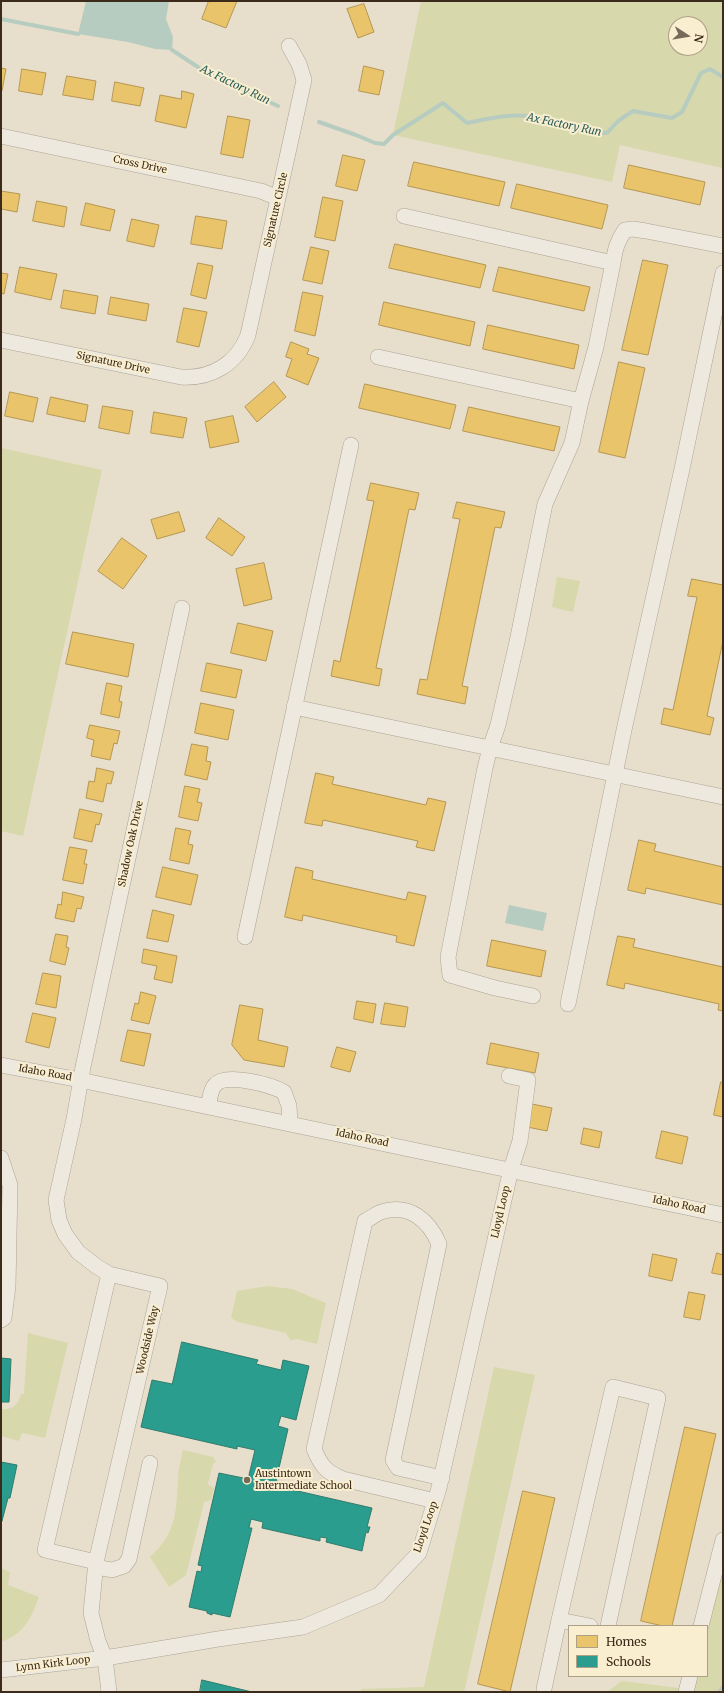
<!DOCTYPE html>
<html>
<head>
<meta charset="utf-8">
<style>
	body { margin:0 }
	#map { position:relative; width:724px; height:1693px; overflow:hidden; background:#e7dfcb; font-family:Merriweather,serif }
	canvas { display:block }
	.frame { position:absolute; inset:0; border:2px solid #3c2b1b; pointer-events:none }
	.legend { position:absolute; left:568px; top:1625px; width:140px; height:52px; box-sizing:border-box; background:#f9eecf; border:1px solid #ada087; margin:0; padding:5px 7px; list-style:none; font-size:12px; color:#3c2b1b }
	.legend li { display:flex; align-items:center; gap:8px; height:20px }
	.legend b { width:20px; border:1px solid #ada087 }
	.north { position:absolute; left:668px; top:16px; width:40px; height:40px; box-sizing:border-box; background:#f9eecf; border:1px solid #ada087; border-radius:50%; rotate:102deg; font-size:11px; font-weight:700; line-height:16px; text-align:center; color:#3c2b1b }
	.north::after { content:''; display:block; margin:auto; width:14px; height:18px; background:#786a59; clip-path:polygon(50% 0,100% 100%,50% 72%,0 100%) }
</style>
</head>
<body>
<div id="map">
<canvas width="724" height="1693"></canvas>
<div class="frame"></div>
<ul class="legend">
<li><b style="height:11px;background:#e9c46a"></b>Homes</li>
<li><b style="height:11px;background:#2a9d8f"></b>Schools</li>
</ul>
<div class="north">N</div>
</div>
<script>
const context = document.querySelector('canvas').getContext('2d');
context.lineJoin = 'round';
function fill(path, color) { context.fillStyle = color; context.fill(path, 'evenodd'); }
function strokePath(path, color, width, dash) { context.strokeStyle = color; context.lineWidth = width; context.lineCap = dash ? 'butt' : 'round'; context.setLineDash(dash || []); context.stroke(path); }
function label(font, color, halo, rows, align = 'center') {
  context.font = font + ' Merriweather,serif'; context.lineWidth = 4; context.setLineDash([]); context.textBaseline = 'middle'; context.strokeStyle = halo; context.fillStyle = color; for (const [text, x, y, turn = 0] of rows) {
    context.save(); context.translate(x, y); context.rotate((+turn || 0) * Math.PI / 180); context.textAlign = isNaN(turn) ? turn : align; if (halo) context.strokeText(text, 0, 0); context.fillText(text, 0, 0); context.restore();
  }
}
const green = new Path2D(`
	M421,1H723V168L620,145L612,182L393,135ZM676,24H700V48H676Z
	M1,448L102,470L23,836L1,831Z
	M557,577L580,581L573,612L552,607Z
	M268,1286L292,1289L326,1303L317,1344L297,1339L290,1340L286,1333L238,1322L231,1318L237,1291Z
	M28,1333L68,1343L45,1438L22,1433L19,1441L1,1436V1409C13,1410 18,1405 21,1394H24Z
	M494,1367L535,1375L464,1692H361V1689L424,1687Z
	M183,1450L213,1457L216,1462L213,1464L208,1483L209,1485L214,1488L211,1500L204,1502L186,1575L169,1587L150,1557C176,1533 176,1514 178,1481C178,1470 181,1460 183,1450Z
	M723,1540V1692H607L622,1681L687,1689L690,1676H707V1626Z
	M1,1568L10,1572L8,1585L39,1597C30,1620 25,1633 1,1642Z`);
const water = new Path2D(`
	M86,1H169L166,19L173,37L172,50L155,49L128,42L78,34Z
	M509,905L547,913L543,931L505,923Z`);
const homes = new Path2D(`
	M209,1H237L226,28L202,19Z
	M364,4L374,32L358,38L347,9Z
	M364,66L384,71L379,95L359,91Z
	M1,68L6,69L2,91L1,90Z
	M22,69L46,73L42,95L19,91Z
	M67,76L96,81L93,100L63,95Z
	M115,82L144,88L140,106L112,101Z
	M182,91L194,94L186,128L155,121L160,95L181,99Z
	M228,116L250,120L243,158L221,154Z
	M343,155L365,160L357,191L336,186Z
	M414,162L505,182L499,206L408,186Z
	M629,165L705,182L700,205L624,188Z
	M517,184L608,205L602,229L511,208Z
	M1,191L20,194L17,212L1,209Z
	M323,197L343,201L335,241L315,237Z
	M37,201L67,207L64,227L33,221Z
	M86,203L115,210L110,231L81,225Z
	M196,216L227,221L222,249L191,244Z
	M132,219L159,225L154,247L127,241Z
	M395,244L486,265L480,288L389,268Z
	M311,247L329,251L322,284L303,280Z
	M643,260L668,265L648,355L622,350Z
	M198,263L213,266L206,299L191,295Z
	M20,267L57,274L51,300L15,292Z
	M499,267L590,287L584,311L493,291Z
	M1,273L8,274L4,294L1,293Z
	M64,290L98,296L95,314L61,308Z
	M303,292L323,296L315,336L295,331Z
	M111,297L149,304L146,321L108,314Z
	M384,302L475,322L470,346L379,325Z
	M184,308L207,312L199,347L177,342Z
	M488,325L579,345L574,369L483,349Z
	M291,342L309,349L307,354L319,358L308,385L286,376L292,359L286,357Z
	M619,362L645,368L625,458L599,452Z
	M274,382L286,397L257,422L245,407Z
	M365,384L456,405L450,429L359,408Z
	M10,392L38,398L33,422L5,416Z
	M51,397L88,405L85,422L47,414Z
	M103,406L133,411L129,434L99,428Z
	M469,407L560,427L554,451L463,431Z
	M154,412L187,418L183,438L151,433Z
	M233,416L239,442L210,448L205,422Z
	M371,483L419,493L415,510L409,509L376,668L382,669L379,686L331,676L334,660L340,662L374,501L367,500Z
	M457,502L505,512L501,528L495,527L462,686L468,687L465,704L417,694L420,679L427,680L460,519L453,518Z
	M179,512L185,531L157,539L151,520Z
	M219,518L245,537L232,556L206,538Z
	M122,538L147,556L123,589L98,571Z
	M264,563L272,599L244,606L236,569Z
	M692,579L723,585V641L707,716L714,718L710,735L661,724L664,708L673,710L697,597L688,596Z
	M238,623L273,631L266,661L231,653Z
	M73,632L134,644L128,677L66,664Z
	M207,663L242,670L236,698L201,691Z
	M107,683L122,686L119,701L122,702L119,718L101,714Z
	M201,703L234,710L228,740L195,733Z
	M90,725L120,731L117,744L114,743L110,760L91,756L94,740L87,738Z
	M192,744L208,747L206,761L211,762L207,780L185,775Z
	M97,768L114,772L111,784L107,783L103,802L86,798L89,781L94,782Z
	M316,773L334,777L332,784L426,805L428,798L446,802L434,851L416,847L418,841L323,820L322,826L305,823Z
	M185,786L200,789L197,802L202,803L198,821L179,817Z
	M80,809L102,814L99,825L96,824L92,842L74,838Z
	M176,828L191,831L188,844L193,845L189,864L170,860Z
	M639,840L656,844L654,851L723,867V905L646,888L645,894L628,890Z
	M70,847L87,850L84,864H87L83,884L63,880Z
	M163,867L198,875L191,905L156,897Z
	M296,867L313,871L312,879L406,900L408,892L426,896L414,946L396,942L397,936L303,915L302,921L285,917Z
	M63,892L84,897L81,909L77,908L74,922L55,918L58,904L61,905Z
	M153,910L174,915L168,942L147,938Z
	M56,934L68,936L66,947L69,948L65,965L50,961Z
	M618,936L635,939L633,947L723,967V1011L718,1010L719,1004L625,983L624,989L607,985Z
	M492,940L546,951L541,977L487,966Z
	M144,949L177,956L172,983L154,979L157,966L142,963Z
	M43,973L61,976L56,1008L36,1004Z
	M141,992L156,996L149,1024L131,1020L135,1003L138,1004Z
	M357,1001L376,1004L373,1023L354,1019Z
	M385,1003L408,1007L405,1027L381,1024Z
	M240,1005L263,1009L258,1040L288,1047L284,1067L244,1060L232,1045Z
	M33,1013L56,1018L49,1048L26,1042Z
	M128,1030L151,1034L144,1066L121,1061Z
	M491,1043L539,1053L535,1073L487,1064Z
	M337,1047L356,1052L350,1072L331,1067Z
	M721,1082H723V1117L714,1115Z
	M532,1104L552,1108L547,1131L527,1127Z
	M584,1128L602,1132L599,1148L581,1144Z
	M662,1131L688,1137L682,1164L656,1158Z
	M717,1253L723,1255V1275L712,1273Z
	M653,1254L677,1259L672,1281L649,1276Z
	M689,1292L705,1295L700,1320L684,1317Z
	M685,1427L716,1434L672,1626H663L641,1621Z
	M523,1491L555,1498L510,1692L478,1684Z`);
const schools = new Path2D(`
	M182,1342L258,1360L256,1364L281,1370L283,1360L309,1366L296,1420L281,1416L278,1426L288,1429L276,1481L282,1482L280,1487L372,1508L367,1527H370L368,1533L366,1532L362,1551L326,1542L327,1538L320,1537V1541L262,1528L263,1522L251,1519L249,1528H252L230,1617L212,1613V1615L207,1613V1611L189,1607L197,1571L201,1572L202,1566L198,1565L219,1473L248,1479L255,1450L237,1446V1449L141,1427L152,1380L172,1384Z
	M1,1358L11,1359L9,1402H1Z
	M1,1462L17,1465L10,1498H8L2,1521Z
	M202,1680L252,1692H200Z`);
const stream = new Path2D(`
	M1,19L78,34
	M172,50L210,75L278,106
	M319,122L356,135L375,143L384,144L393,135L443,103L467,123C487,119 508,114 528,116C555,119 580,132 607,133L618,121L633,111L672,118L682,112L701,73L710,69L723,77
	M719,1692L723,1687`);
const minor = new Path2D(`
	M1,136L261,191L278,198
	M404,216L613,263C615,250 617,241 625,230L633,229L646,231L723,246
	M1,340L181,377C211,379 237,364 248,335L304,80L299,64L289,46
	M378,357L581,401L596,347L613,263
	M294,707L723,797
	M245,937L351,445
	M533,996L495,988L450,975L448,957L485,768L490,748L498,725L517,642L545,504L572,443L581,401
	M568,1004L624,730L682,469L723,273
	M1,1065L80,1080L723,1215
	M208,1106C210,1100 210,1090 215,1085C225,1072 271,1085 284,1092L289,1106L290,1123
	M1,1158L10,1185L8,1286L4,1318L1,1320
	M435,1501L343,1479C326,1472 321,1466 314,1449L365,1221C370,1219 375,1214 381,1212C409,1203 429,1220 439,1244L393,1460L398,1468L442,1478
	M96,1562L45,1550L109,1274
	M96,1567L112,1570L124,1566L129,1559L150,1463
	M590,1626L559,1620L613,1387L658,1398L608,1626
	M701,1626L723,1540
	M1,1670L105,1658L218,1639L303,1627L379,1595L419,1553L439,1488L511,1169L520,1141L528,1080L509,1076
	M544,1689L559,1620
	M109,1692L105,1658L98,1641L91,1613L96,1562L160,1286L109,1274L96,1266L78,1252L65,1234L59,1220L56,1200L74,1119L83,1067L182,608
	M686,1692L690,1676`);
const markers = [
	[247,1480,4,"#786a59"]
];
const streetNames = [
	["Cross Drive",140,165,12],
	["Signature Circle",276,210,-77],
	["Signature Drive",113,363,12],
	["Shadow Oak Drive",131,844,-78],
	["Idaho Road",45,1073,10],
	["Idaho Road",362,1138,12],
	["Idaho Road",679,1205,12],
	["Lloyd Loop",501,1212,-77],
	["Woodside Way",148,1340,-77],
	["Lloyd Loop",426,1527,-71],
	["Lynn Kirk Loop",53,1664,-7]
];
const poiNames = [
	["Austintown",255,1474],
	["Intermediate School",255,1486]
];
const waterNames = [
	["Ax Factory Run",235,85,26],
	["Ax Factory Run",564,125,12]
];
fill(green, '#d7d8ab');
fill(water, '#b7ccc0');
fill(homes, '#e9c46a');
strokePath(homes, '#b59652', 1);
fill(schools, '#2a9d8f');
strokePath(schools, '#2f7b6c', 1);
strokePath(stream, '#b7ccc0', 4);
strokePath(minor, '#aca395', 16);
strokePath(minor, '#eee9de', 15);
for (const [x, y, r, color] of markers) { const dot = new Path2D(); dot.arc(x, y, r, 0, 2 * Math.PI); context.fillStyle = color; context.fill(dot); strokePath(dot, '#f9eecf', 1.5); }
label('10px', '#3c2b1b', '#f9eecf', streetNames);
label('10px', '#3c2b1b', '#f9eecf', poiNames, 'left');
label('italic 11px', '#295d5a', '#f9eecf', waterNames);
</script>
</body>
</html>
